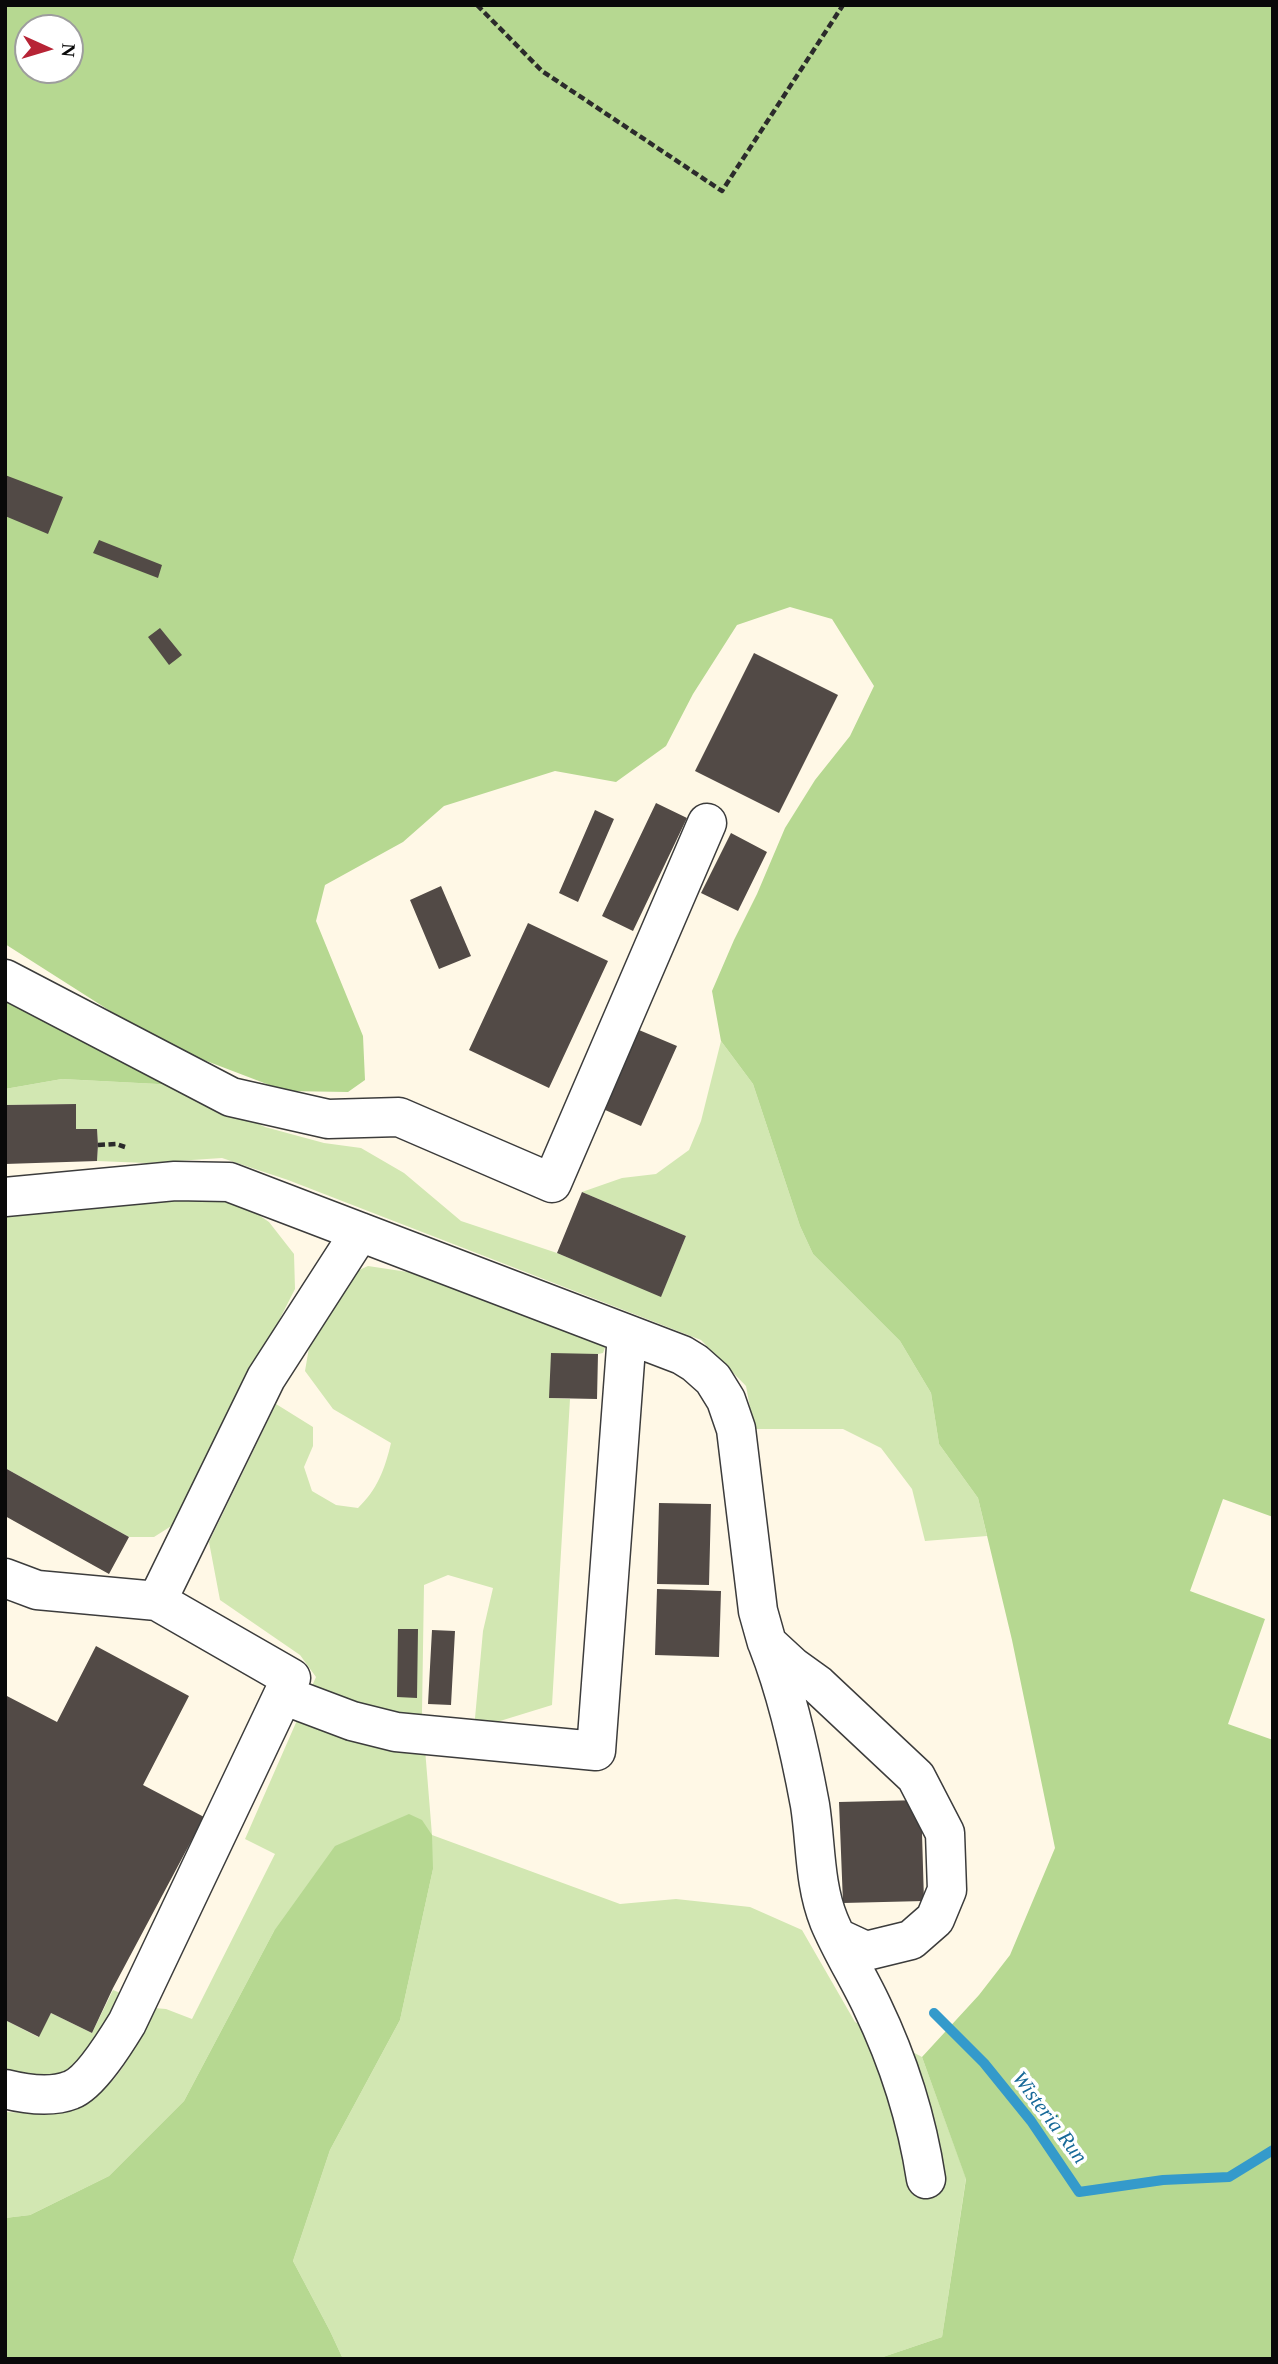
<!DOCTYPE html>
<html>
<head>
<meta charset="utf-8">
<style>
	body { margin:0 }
	#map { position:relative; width:1278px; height:2364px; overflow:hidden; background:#fff8e6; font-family:Georgia,serif }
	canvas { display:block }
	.frame { position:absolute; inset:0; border:7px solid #090909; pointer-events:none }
	.north { position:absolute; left:14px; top:14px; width:70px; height:70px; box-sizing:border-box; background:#fff; border:2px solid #9d9d9d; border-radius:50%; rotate:94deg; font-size:19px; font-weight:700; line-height:28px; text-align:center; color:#090909 }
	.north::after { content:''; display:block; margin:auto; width:24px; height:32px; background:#b72436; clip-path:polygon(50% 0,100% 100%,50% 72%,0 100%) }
</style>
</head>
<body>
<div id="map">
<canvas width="1278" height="2364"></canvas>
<div class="frame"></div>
<div class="north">N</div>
</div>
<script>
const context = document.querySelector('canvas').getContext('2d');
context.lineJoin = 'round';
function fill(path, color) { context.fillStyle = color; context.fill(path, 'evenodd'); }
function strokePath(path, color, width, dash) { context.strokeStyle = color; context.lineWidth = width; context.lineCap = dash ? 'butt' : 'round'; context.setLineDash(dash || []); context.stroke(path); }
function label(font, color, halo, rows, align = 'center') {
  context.font = font + ' Georgia,serif'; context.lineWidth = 7; context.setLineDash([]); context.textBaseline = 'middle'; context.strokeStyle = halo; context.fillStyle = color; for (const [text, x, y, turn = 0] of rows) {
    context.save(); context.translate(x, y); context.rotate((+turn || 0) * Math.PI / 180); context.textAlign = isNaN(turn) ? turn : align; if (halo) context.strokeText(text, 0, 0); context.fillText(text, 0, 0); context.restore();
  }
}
const green = new Path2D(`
	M721,1041L753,1084L800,1226L813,1254L900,1341L931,1393L939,1444L978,1498L987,1536L925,1541L912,1489L881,1448L843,1429H754L746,1386L701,1340L288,1180L222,1158L146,1163L97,1161L98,1145L97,1130L76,1129L75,1104L5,1105V1089L62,1079L177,1085L265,1127L324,1143L361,1148L404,1173L461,1221L557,1253L661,1296L686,1236L582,1192L622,1178L656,1174L689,1150L701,1121Z
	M217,1193L244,1205L269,1222L294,1254L295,1289L176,1523L154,1537H129L5,1468V1213Z
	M368,1266L421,1274L606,1345L603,1353L598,1354H551L550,1398L570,1399L552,1705L474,1729L483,1631L493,1588L448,1575L424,1585L422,1712L432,1835L620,1904L676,1899L750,1907L802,1930L855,2022L922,2057L966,2178L942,2337L877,2359H343L330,2331L293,2261L330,2150L400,2020L433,1869L274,1931L184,2101L109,2176L30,2215L5,2218V2112C45,2115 86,2111 114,2079C127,2065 144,2027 154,2008L166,2009L192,2019L275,1854L245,1839L316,1677L300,1655L220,1600L209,1542L276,1404L313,1427V1446L304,1467L312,1491L336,1505L358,1508C377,1490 385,1469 391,1443L333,1409L305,1371L311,1336L344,1277Z
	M113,1990L123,1994L77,2066L55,2077L5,2075V2020L38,2037L51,2013L92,2033Z`);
const forest = new Path2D(`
	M5,5H1273V1517L1223,1499L1190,1591L1265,1619L1228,1724L1273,1740V2359H877L942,2337L966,2179L922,2057L979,1995L1010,1955L1055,1848L1012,1640L978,1498L939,1444L931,1393L900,1341L813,1254L800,1226L753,1084L721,1041L712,991L734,940L757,894L785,828L815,780L850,736L874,686L832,619L790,607L737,625L693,694L666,746L616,782L555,771L444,806L403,842L325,885L316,921L363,1036L365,1080L348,1092L285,1091L162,1044L5,944ZM28,28H70V70H28Z
	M5,996L177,1085L62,1079L5,1089Z
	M409,1814L422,1820L432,1835L433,1869L400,2020L330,2150L293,2261L330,2331L343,2359H5V2218L30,2215L109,2176L184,2101L274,1931L335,1846Z`);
const stream = new Path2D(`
	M934,2013L984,2063L1031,2121L1079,2192L1163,2180L1229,2177L1273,2150`);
const building = new Path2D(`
	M5,475L63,497L48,534L5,516Z
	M99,540L162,565L158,578L93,553Z
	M160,628L182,655L169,665L148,637Z
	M754,653L838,695L779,813L695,771Z
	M656,803L687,818L633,931L602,916Z
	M595,810L614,819L578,902L559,893Z
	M731,833L767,852L738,911L701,893Z
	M441,886L471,956L439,969L410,900Z
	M528,923L608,961L549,1088L469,1050Z
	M639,1030L677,1046L641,1126L603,1109Z
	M76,1104V1129H97L98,1145L97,1161L5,1164V1105Z
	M582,1192L686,1236L661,1297L557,1253Z
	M551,1353L598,1354L597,1399L549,1398Z
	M5,1468L129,1537L109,1574L5,1516Z
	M659,1503L711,1504L709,1585L657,1584Z
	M657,1589L721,1591L719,1657L655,1655Z
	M398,1629H418L417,1698L397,1697Z
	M432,1630L455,1631L451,1705L428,1704Z
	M96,1646L189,1696L143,1785L204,1817L113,1988L92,2033L51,2013L39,2037L5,2020V1695L57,1722Z
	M921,1800L924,1901L843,1903L839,1802Z`);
const path = new Path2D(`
	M477,5L542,71L722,191L843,5
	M98,1145L116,1144L125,1147`);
const minor = new Path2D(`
	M5,979L231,1097L328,1119L399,1117L552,1183L707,823
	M5,1197L175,1181L229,1182L682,1355L695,1363L713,1379L726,1400L736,1429L758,1611L767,1643L793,1667L818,1685L916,1777L945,1833L947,1890L935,1919L911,1940L866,1951L838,1938
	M5,1578L37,1590L157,1601
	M768,1645C788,1696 800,1751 810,1805C816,1843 814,1884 829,1921C841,1950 859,1978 872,2006C898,2060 917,2120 926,2179
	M283,1695L352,1721L396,1732L596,1751L627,1334
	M5,2089C25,2094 51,2098 71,2090C90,2083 116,2041 127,2023L291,1678L157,1601L266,1378L360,1232`);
const waterNames = [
	["Wisteria Run",1049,2118,53]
];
fill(green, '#d2e7b2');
fill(forest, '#b6d891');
strokePath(stream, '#349acb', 10);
fill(building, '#524a46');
strokePath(minor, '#3c3c3c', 41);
strokePath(path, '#2b2b2b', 4.5, [7, 3.5]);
strokePath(minor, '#fff', 38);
label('italic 21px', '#166998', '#fff', waterNames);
</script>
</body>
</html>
